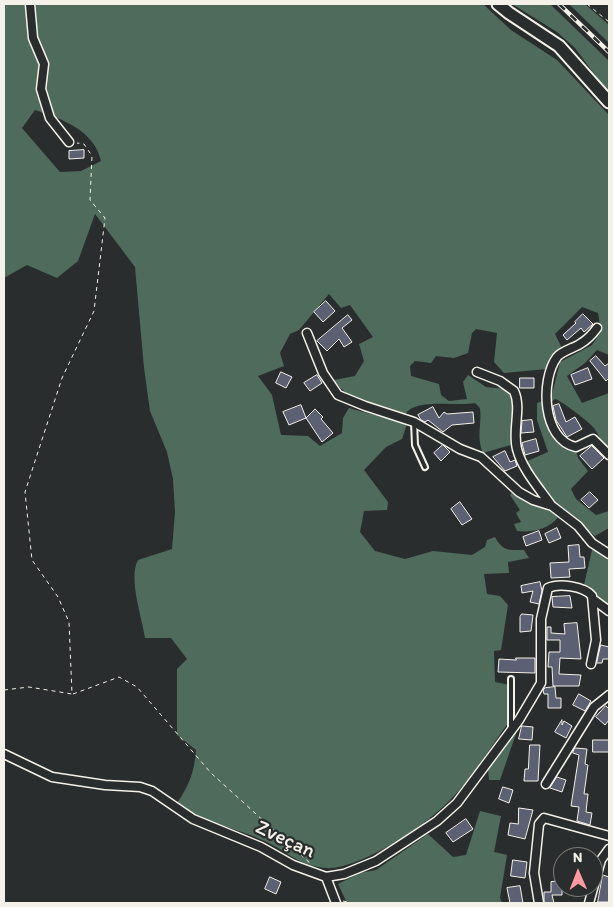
<!DOCTYPE html>
<html>
<head>
<meta charset="utf-8">
<style>
	body { margin:0 }
	#map { position:relative; width:613px; height:907px; overflow:hidden; background:#2a2d2e; font-family:Itim,sans-serif }
	canvas { display:block }
	.frame { position:absolute; inset:0; border:5px solid #f4f1e8; pointer-events:none }
	.north { position:absolute; left:553px; top:847px; width:50px; height:50px; box-sizing:border-box; background:#2a2d2e; border:1px solid #7b7b78; border-radius:50%; rotate:359deg; font-size:14px; font-weight:700; line-height:20px; text-align:center; color:#f4f1e8 }
	.north::after { content:''; display:block; margin:auto; width:18px; height:22px; background:#ff9aa2; clip-path:polygon(50% 0,100% 100%,50% 72%,0 100%) }
</style>
</head>
<body>
<div id="map">
<canvas width="613" height="907"></canvas>
<div class="frame"></div>
<div class="north">N</div>
</div>
<script>
const context = document.querySelector('canvas').getContext('2d');
context.lineJoin = 'round';
function fill(path, color) { context.fillStyle = color; context.fill(path, 'evenodd'); }
function strokePath(path, color, width, dash) { context.strokeStyle = color; context.lineWidth = width; context.lineCap = dash ? 'butt' : 'round'; context.setLineDash(dash || []); context.stroke(path); }
function label(font, color, halo, rows, align = 'center') {
  context.font = font + ' Itim,sans-serif'; context.lineWidth = 4.5; context.setLineDash([]); context.textBaseline = 'middle'; context.strokeStyle = halo; context.fillStyle = color; for (const [text, x, y, turn = 0] of rows) {
    context.save(); context.translate(x, y); context.rotate((+turn || 0) * Math.PI / 180); context.textAlign = isNaN(turn) ? turn : align; if (halo) context.strokeText(text, 0, 0); context.fillText(text, 0, 0); context.restore();
  }
}
const green = new Path2D(`
	M4,4H483L511,30L557,60L609,115V355L597,350L585,363L567,376L582,403L609,393V447C601,443 599,435 594,428C589,422 562,401 555,399L550,403L560,362L592,345L601,332L598,313L582,307L555,334L562,348L553,356L547,369L504,373L494,362L497,333L476,329L472,333L468,353L454,358L436,356L431,363L415,361L410,366L411,376L439,384L441,395L449,401L467,399L463,382L468,375L486,387L506,389L512,394L514,444L483,453C476,436 482,426 480,408L475,403C457,407 414,397 405,415C381,407 348,403 334,380L355,376L364,361L359,344L373,337L350,305L341,308L329,294L299,330L290,334L280,353L284,366L258,376L272,395L281,435L308,436L320,446L342,433L343,418L349,408L407,424L402,439L386,447L364,470L388,502L387,510L364,511L360,532L375,551L405,559L433,551L472,555L485,547L487,540L495,537C503,552 509,550 524,550L529,558L508,562L509,573L484,574L487,594L500,596L508,605L501,650L494,651L495,682L510,685L512,718C492,744 473,777 450,800C428,824 358,871 325,868C296,865 285,849 260,839C232,827 201,822 177,803C189,786 195,770 196,750L177,735V669L187,659L171,638H145C142,617 128,578 138,560L172,549L175,512L173,479L167,452L150,411L144,368L135,267L95,214L78,261L57,278L27,265L4,278ZM35,110C62,119 94,130 101,161L81,171L60,172L22,128Z
	M512,4H550L609,61V94L575,48L557,32Z
	M569,4H585L609,25V43Z
	M543,401C546,425 553,441 576,450L578,458L588,471L571,489L576,499L596,515L609,511V528L595,536L550,499L525,462L548,452L537,420V403Z
	M512,492L525,501L556,512L558,517C550,529 531,533 517,531L514,524L521,522L516,513L520,510L510,495Z
	M595,549L609,559V606L584,585L592,550Z
	M519,725L500,780H489L488,768Z
	M480,811L501,816L494,852L507,855L500,898L502,903H347L338,884L360,873L376,870L428,834L453,857L466,855Z`);
const building = new Path2D(`
	M84,150V158L69,159V151Z
	M326,301L335,311L323,322L314,312Z
	M583,314L593,324L584,332L581,328L567,340L563,335L576,323L575,322Z
	M348,315L352,320L342,328L352,342L344,347L339,339L327,351L317,341Z
	M596,356L605,366L609,363V378L606,381L590,361Z
	M588,368L592,379L575,385L571,375Z
	M281,372L292,377L286,388L276,383Z
	M317,375L322,383L310,391L304,383Z
	M520,378H534V388H520Z
	M559,404L566,422L575,417L582,429L567,437L556,420L553,406Z
	M301,405L306,418L315,409L323,417L321,419L333,433L322,442L306,418L289,425L283,412Z
	M433,407L439,418L444,412L447,414L473,412L474,423L452,425L443,432L428,420L425,422L421,420L418,415Z
	M532,420L534,432L521,433L522,421Z
	M536,439L539,451L525,455L522,443Z
	M443,445L450,452L441,461L434,453Z
	M592,446L604,458L592,469L580,456Z
	M505,451L510,462L515,460L517,466L505,471L493,457Z
	M590,492L598,500L589,508L581,500Z
	M460,502L472,519L462,525L451,509Z
	M557,528L561,538L549,543L545,534Z
	M539,531L542,540L526,546L523,537Z
	M579,545L580,557H584L585,568L569,569L570,577L551,578L550,563L569,562L568,546Z
	M540,582L542,591L539,604L530,602L533,591L522,593L521,586Z
	M570,596L572,608L553,607L552,597Z
	M522,614L533,615L531,631L520,632V617Z
	M577,623L581,659L560,658L559,674L581,675L579,686H553L552,667H548L549,652H560V640H547V627H551V633L565,634L564,624Z
	M601,645L609,647V659H603L602,663H597Z
	M516,658H535V673L498,672L499,659L516,660Z
	M555,687L556,698H561V708H548V694H544L543,690L545,688Z
	M579,694L591,701L585,711L573,705Z
	M606,706L609,709V720L605,725L596,717Z
	M562,720V725L564,721L572,726L566,738L555,732Z
	M522,726L533,727L532,740L519,739Z
	M593,740H609V752H593Z
	M530,745H540L538,781H524L525,769H528Z
	M575,748L587,749L585,764L588,765L584,794H588L586,812L592,813L590,825L577,821L579,807L571,806L579,755L573,753Z
	M557,777L566,780L562,792L550,788Z
	M503,787L513,790L509,803L499,799Z
	M519,808L533,810L525,839L508,835L510,823L518,824Z
	M466,819L473,829L453,842L446,833Z
	M513,860L527,862L525,878L511,876Z
	M603,875L609,877V902H598Z
	M270,877L281,882L276,894L265,889Z
	M562,881V895H552L554,903H544V892H551V882Z
	M520,886L523,903H510L507,888Z`);
const path = new Path2D(`
	M587,4L609,22
	M4,690L29,687L72,694L69,622L58,597L32,560L25,492L62,378L94,311L105,218L90,200L92,156L84,144L77,143
	M73,694L119,677L137,687L211,773L311,864
	M343,901L352,903`);
const lane = new Path2D(`
	M414,422L415,445L425,467
	M511,679V728`);
const street = new Path2D(`
	M30,4L33,38L44,64L41,89L50,118L69,142
	M597,328C592,335 587,340 580,344C574,348 562,351 557,357C540,380 542,440 576,447L593,439L609,455
	M307,333L323,373L338,395L365,406L414,422L460,449L481,457L519,492L533,500L552,506L578,526L592,543L609,554
	M477,372L500,381L514,391C522,408 512,430 517,449C522,469 539,488 551,505
	M594,600L609,611
	M4,754L52,777L105,785L140,787L152,791L193,819L261,847L293,865L326,877L344,874L376,861L437,821L457,803L519,720L541,683V619L548,588C559,583 584,586 592,596L596,640L591,664
	M546,784L594,707L609,695
	M326,877L336,903
	M539,903L534,873L539,824L544,818L609,836
	M589,903L601,860L609,849`);
const secondary = new Path2D(`
	M498,4L509,13L559,46L609,102`);
const rail = new Path2D(`
	M559,4L609,52`);
const streetNames = [
	["Zveçan",285,840,25]
];
fill(green, '#4f6b5b');
fill(building, '#5b6072');
strokePath(building, '#f4f1e8', 1);
strokePath(lane, '#f4f1e8', 8);
strokePath(street, '#f4f1e8', 11);
strokePath(secondary, '#f4f1e8', 15);
strokePath(path, '#f4f1e8', 1, [4, 4]);
strokePath(lane, '#2a2d2e', 4);
strokePath(street, '#2a2d2e', 8);
strokePath(secondary, '#2a2d2e', 11);
strokePath(rail, '#f4f1e8', 4.5);
strokePath(rail, '#2a2d2e', 2.5, [8]);
label('21px', '#f4f1e8', '#2a2d2e', streetNames);
</script>
</body>
</html>
